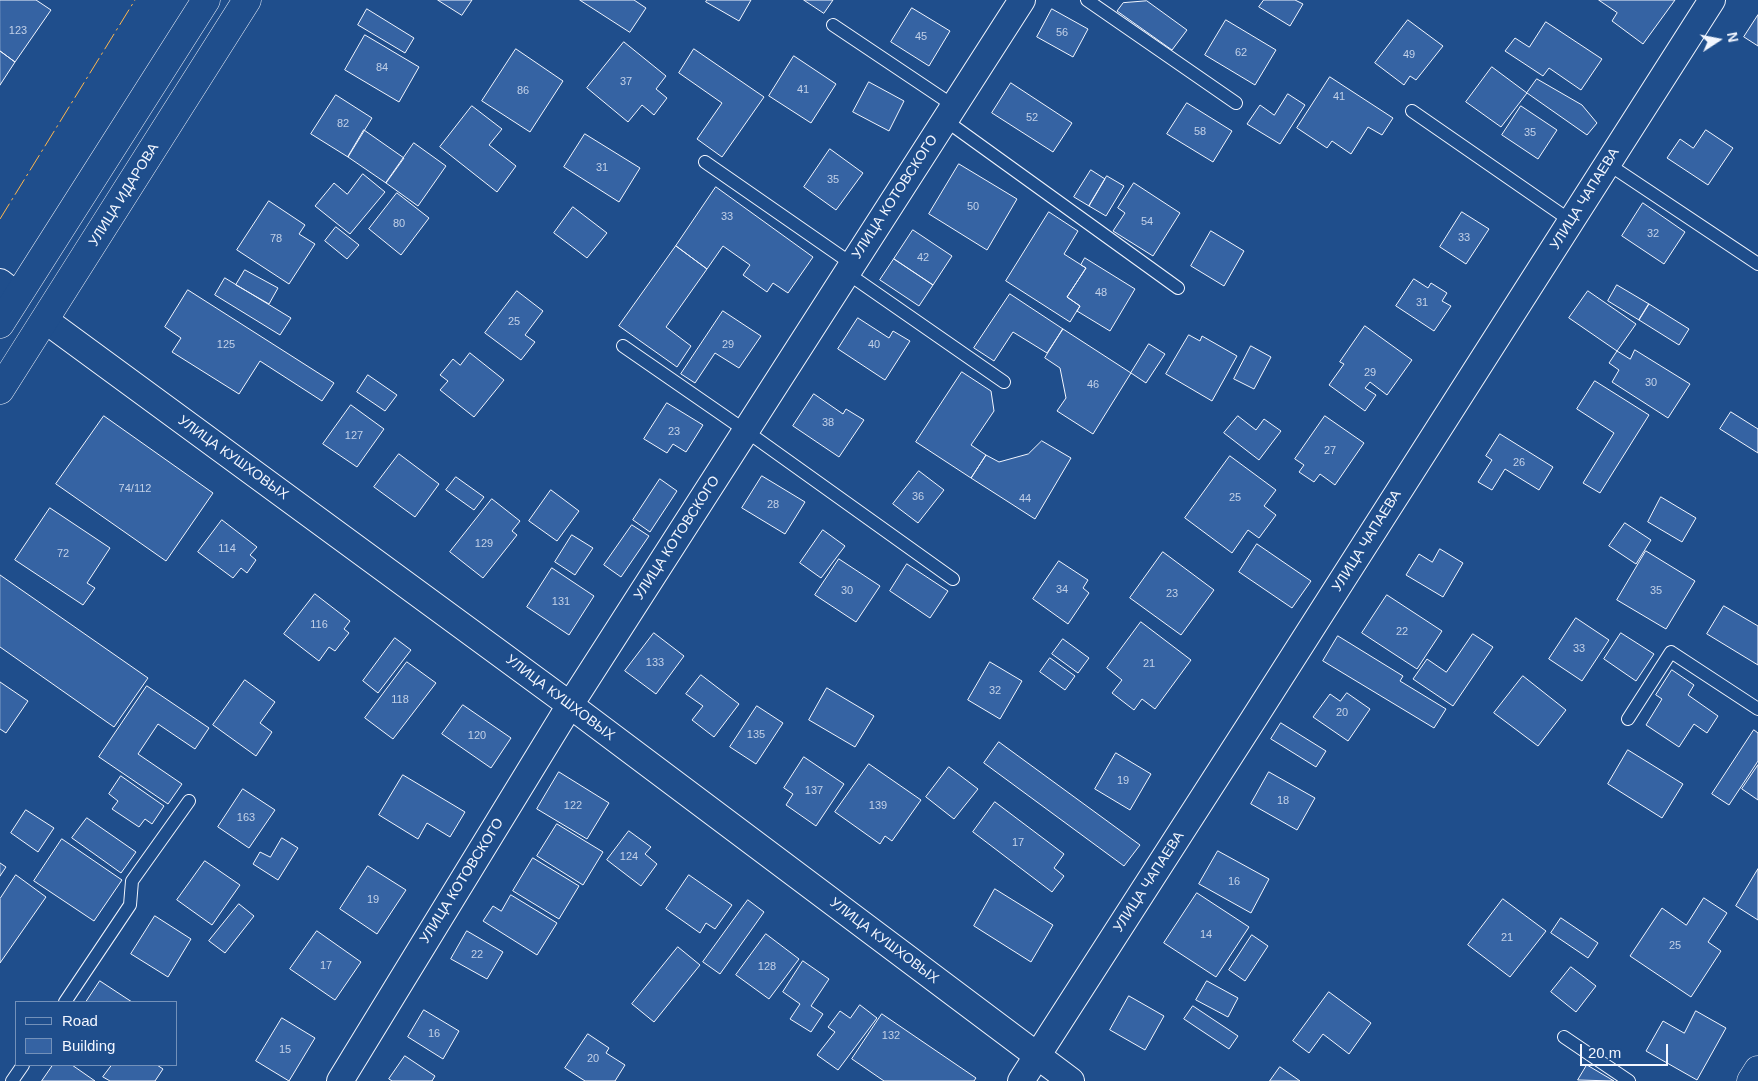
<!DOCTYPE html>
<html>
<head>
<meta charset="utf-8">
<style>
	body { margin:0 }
	#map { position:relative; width:1758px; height:1081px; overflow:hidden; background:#1f4e8c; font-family:Arial,sans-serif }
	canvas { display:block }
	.legend { position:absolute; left:15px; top:1001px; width:162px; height:65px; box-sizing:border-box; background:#1f4e8c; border:1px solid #7391ba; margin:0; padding:6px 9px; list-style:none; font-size:15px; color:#f2f6ff }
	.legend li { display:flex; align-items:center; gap:10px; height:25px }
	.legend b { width:25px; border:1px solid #7391ba }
	.north { position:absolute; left:1693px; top:15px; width:50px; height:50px; -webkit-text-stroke:4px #1f4e8c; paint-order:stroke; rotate:79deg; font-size:14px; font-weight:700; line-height:20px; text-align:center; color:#f2f6ff }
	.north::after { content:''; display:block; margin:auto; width:18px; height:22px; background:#f2f6ff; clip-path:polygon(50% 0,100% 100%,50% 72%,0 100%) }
	.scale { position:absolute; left:1580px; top:1044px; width:88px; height:22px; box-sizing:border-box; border:2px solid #f2f6ff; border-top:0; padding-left:6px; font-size:15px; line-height:18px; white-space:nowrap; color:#f2f6ff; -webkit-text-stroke:4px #1f4e8c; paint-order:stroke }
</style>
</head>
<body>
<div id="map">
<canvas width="1758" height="1081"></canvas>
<ul class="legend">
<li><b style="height:6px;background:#1f4e8c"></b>Road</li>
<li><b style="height:14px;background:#3563a3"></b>Building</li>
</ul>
<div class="north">N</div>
<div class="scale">20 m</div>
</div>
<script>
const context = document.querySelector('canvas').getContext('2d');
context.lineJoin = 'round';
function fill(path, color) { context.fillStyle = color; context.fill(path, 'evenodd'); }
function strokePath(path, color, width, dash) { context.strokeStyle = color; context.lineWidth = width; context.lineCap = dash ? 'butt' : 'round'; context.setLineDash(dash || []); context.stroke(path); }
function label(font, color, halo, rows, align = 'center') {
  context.font = font + ' Arial,sans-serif'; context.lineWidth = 4; context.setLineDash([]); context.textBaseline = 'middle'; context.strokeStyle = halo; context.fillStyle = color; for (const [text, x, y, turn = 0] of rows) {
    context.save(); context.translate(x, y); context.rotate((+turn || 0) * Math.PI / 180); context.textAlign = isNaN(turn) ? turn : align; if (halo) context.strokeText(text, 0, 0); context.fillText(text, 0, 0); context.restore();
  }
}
const building = new Path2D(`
	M0,0H36L51,10L15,62L0,51Z
	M438,0H472L462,15Z
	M580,0H634L646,8L630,32Z
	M707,0H751L739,21L706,2Z
	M804,0H833L824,13Z
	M1264,0H1295L1303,4L1290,26L1259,7Z
	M1599,0H1675L1643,44L1612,21L1617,13Z
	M1147,1L1187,30L1172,50L1117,11L1123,3Z
	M912,8L950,31L929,66L891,42Z
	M367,9L414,38L405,53L358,25Z
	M1052,9L1088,29L1073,57L1037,37Z
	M1758,15V46L1744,37Z
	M1226,20L1276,50L1255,85L1205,55Z
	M1408,20L1443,46L1416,80L1410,76L1404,85L1375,63Z
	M1546,22L1602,59L1581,90L1549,68L1543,76L1505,51L1515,38L1529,47Z
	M365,35L419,67L399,102L345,70Z
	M624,42L666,76L656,89L667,98L654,115L642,105L628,122L587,88Z
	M516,49L563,81L530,132L482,101Z
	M694,49L764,97L722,157L697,139L722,103L679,73Z
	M0,51L15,62L0,85Z
	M794,56L836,84L811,123L769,96Z
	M1492,67L1527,93L1501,127L1466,102Z
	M1330,77L1393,118L1382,135L1368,127L1351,154L1332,141L1327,148L1297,128Z
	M1537,79L1582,105L1597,123L1587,135L1527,93Z
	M869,82L904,101L889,131L853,112Z
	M1011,83L1072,123L1053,152L992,113Z
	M1288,94L1305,105L1280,144L1247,124L1260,105L1274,115Z
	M336,95L372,118L348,157L311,134Z
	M1187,103L1232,131L1213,162L1167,134Z
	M472,106L502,129L489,145L516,166L497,192L440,147Z
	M1521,106L1557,130L1538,159L1502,135Z
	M364,130L404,158L386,183L348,157Z
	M1706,130L1733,148L1708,185L1667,158L1680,139L1693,148Z
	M585,134L640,168L619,202L564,167Z
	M414,143L446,166L418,206L386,183Z
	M830,149L863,173L836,210L804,187Z
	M959,164L1017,199L987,250L929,214Z
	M1091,170L1105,179L1089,206L1074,197Z
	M363,174L385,192L350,234L315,206L334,183L347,194Z
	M1107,176L1124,186L1106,216L1089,206Z
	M1134,183L1180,213L1153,256L1113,231L1125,213L1118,208Z
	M716,187L813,257L788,293L773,283L767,292L743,275L750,265L723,246L707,269L676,246Z
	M397,193L429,218L401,255L369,229Z
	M269,201L305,225L299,234L315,244L289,284L237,250Z
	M1643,203L1685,232L1664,264L1622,236Z
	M573,207L607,233L587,258L554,233Z
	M1049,212L1078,231L1064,254L1086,268L1067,297L1080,306L1070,322L1006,281Z
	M1462,212L1489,229L1466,264L1440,247Z
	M336,227L359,245L347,259L325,241Z
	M913,230L952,256L933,285L894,259Z
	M1211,231L1244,251L1224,286L1191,266Z
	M676,246L707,269L666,327L691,346L677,367L619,326Z
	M1085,258L1135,289L1110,331L1077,311L1080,306L1067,297L1086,268L1081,265Z
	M894,259L933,285L919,306L880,280Z
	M245,270L278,288L269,304L236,285Z
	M225,278L291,318L280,335L215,295Z
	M1414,279L1428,288L1431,283L1447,293L1442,301L1451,306L1434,331L1396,306Z
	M1617,285L1649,304L1639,320L1608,301Z
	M188,290L334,383L322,401L260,361L239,394L172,352L181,338L165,327Z
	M517,291L543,311L525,335L535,342L521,360L485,333Z
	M1588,291L1636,324L1617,351L1569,318Z
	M1010,294L1063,329L1047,353L1013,332L994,361L974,348Z
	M1649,304L1689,329L1679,345L1639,320Z
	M723,311L761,336L739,368L715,353L695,383L681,374Z
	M858,318L889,338L893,331L910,341L885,380L838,349Z
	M1365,326L1412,360L1387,395L1370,382L1365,388L1376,395L1365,411L1329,385L1344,364L1340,362Z
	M1063,329L1131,373L1093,434L1057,411L1066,398L1060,368L1045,358Z
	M1189,335L1200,341L1202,336L1237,356L1212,401L1166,374Z
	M1149,344L1165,354L1146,383L1131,373Z
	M1251,346L1271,357L1254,389L1234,379Z
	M1635,350L1690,384L1668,418L1612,382L1619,370L1609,363L1617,351L1630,359Z
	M470,353L504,380L474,417L440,390L448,381L440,375L453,359L460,365Z
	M962,372L991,391L994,411L971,445L986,455L971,478L916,442Z
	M368,375L397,395L385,411L357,392Z
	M1595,381L1649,415L1600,493L1583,483L1614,433L1577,409Z
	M814,394L843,414L846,409L864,420L839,457L793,426Z
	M667,403L703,425L686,452L673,444L667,453L644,439Z
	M351,405L384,429L357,467L323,444Z
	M1731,412L1758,429V453L1720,429Z
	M104,416L213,493L166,561L56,484Z
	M1238,416L1256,430L1264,419L1281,431L1259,460L1224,433Z
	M1325,416L1364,443L1335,485L1320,474L1314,482L1299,472L1304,465L1295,459Z
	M1500,434L1553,467L1539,490L1505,469L1492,490L1478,482L1492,460L1486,456Z
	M1042,441L1071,458L1035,519L971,478L986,455L999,462L1028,454Z
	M399,454L439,484L415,517L374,487Z
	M1230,456L1276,490L1264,506L1276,515L1259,538L1248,530L1232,553L1185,518Z
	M919,471L944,490L918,523L893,504Z
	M762,476L805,502L785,534L742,508Z
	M456,477L484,497L474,510L446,490Z
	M660,479L677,491L650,532L633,520Z
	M551,490L579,511L557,541L529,521Z
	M1661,497L1696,518L1682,542L1648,522Z
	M492,499L520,521L512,531L517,535L483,578L450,552Z
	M50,508L110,548L87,583L95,588L83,605L15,560Z
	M222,520L257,547L250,555L256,560L247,573L241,568L233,578L198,552Z
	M1625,523L1651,540L1636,564L1609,546Z
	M632,525L649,536L621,577L604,565Z
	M823,530L845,546L821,578L800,563Z
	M572,535L593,548L575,575L555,562Z
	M1257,544L1311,581L1292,608L1239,572Z
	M1440,549L1463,563L1443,597L1406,575L1419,554L1432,562Z
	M1646,551L1695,581L1666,629L1617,600Z
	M1163,552L1214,590L1181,635L1130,598Z
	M839,559L880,586L856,622L815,595Z
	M1059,561L1088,580L1083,588L1089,593L1068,624L1033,599Z
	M907,564L948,591L930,618L890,591Z
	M552,568L594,596L569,635L527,607Z
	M0,575L148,678L114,727L0,647Z
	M315,594L350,621L344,629L349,633L335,651L329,647L319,661L284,634Z
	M1387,595L1442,631L1417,669L1362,633Z
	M1724,606L1758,626V665L1707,634Z
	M1576,618L1609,640L1582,681L1549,659Z
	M1141,622L1191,660L1155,709L1142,699L1134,710L1112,693L1122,680L1107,668Z
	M654,633L684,656L656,694L625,671Z
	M1621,633L1654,654L1636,681L1604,659Z
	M1473,634L1493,647L1453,706L1413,679L1427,659L1446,672Z
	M1338,636L1403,676L1400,681L1446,709L1434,728L1323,661Z
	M395,638L411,650L378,693L363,681Z
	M1063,639L1089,658L1078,673L1052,654Z
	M1050,658L1075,676L1065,690L1040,672Z
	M407,662L436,683L393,739L365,718Z
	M990,662L1022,681L1000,719L968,700Z
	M1672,670L1694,685L1688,695L1718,716L1707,733L1694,724L1679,747L1646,725L1662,699L1656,695Z
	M701,675L739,704L714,737L692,720L703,706L686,694Z
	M1523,676L1566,710L1538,746L1494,713Z
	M245,680L275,702L260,723L272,732L256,756L213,725Z
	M0,682L28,701L6,733L0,729Z
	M147,686L209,728L195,749L158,724L138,754L182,784L168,804L99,757Z
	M827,688L874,716L855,747L809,720Z
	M1347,693L1370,709L1348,741L1313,717L1330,694L1340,701Z
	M463,705L511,738L491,768L442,734Z
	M757,706L783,723L756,764L730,747Z
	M1281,723L1326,751L1316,767L1271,739Z
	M1754,730L1758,733V761L1729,805L1712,794Z
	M999,742L1140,845L1124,866L984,763Z
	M1628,750L1683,784L1662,818L1608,784Z
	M1116,753L1151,774L1130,810L1095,789Z
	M804,757L844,784L816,826L786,805L793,794L784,788Z
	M869,764L921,800L892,841L885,836L880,844L835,812Z
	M1758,765V800L1742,789Z
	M949,767L978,789L954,819L926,797Z
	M559,772L609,803L587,839L537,809Z
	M1269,772L1315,798L1297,830L1251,804Z
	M403,775L465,812L450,837L427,823L418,839L379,815Z
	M121,776L164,806L152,824L145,819L139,827L112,809L118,801L109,794Z
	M243,789L275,810L249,848L218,827Z
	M995,802L1064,854L1054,868L1064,876L1052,892L973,832Z
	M26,810L54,828L38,852L11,833Z
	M87,818L136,852L121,873L72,838Z
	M557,824L603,852L583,885L537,856Z
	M629,831L651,847L645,854L657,864L641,886L607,860Z
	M282,838L298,848L278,880L253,864L260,852L270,857Z
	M62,839L122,880L94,921L34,881Z
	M1218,851L1269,879L1251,913L1199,884Z
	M533,858L579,886L559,919L513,891Z
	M205,861L240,885L212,925L177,900Z
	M0,863L6,867L0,876Z
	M368,866L406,890L377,934L340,909Z
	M1758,869V920L1736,906Z
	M16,875L46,897L0,963V899Z
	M689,875L732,905L715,929L706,923L700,933L666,909Z
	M995,889L1053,925L1031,962L974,926Z
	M1197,893L1249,927L1216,977L1164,943Z
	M511,895L557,923L537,955L483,921L493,906L501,911Z
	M1704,898L1727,913L1708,942L1721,951L1691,997L1630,956L1662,908L1686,925Z
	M1503,899L1546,931L1510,977L1468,945Z
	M748,900L764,912L720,974L703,962Z
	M239,904L254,916L225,953L209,941Z
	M155,916L191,939L168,977L131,954Z
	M1561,918L1598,943L1588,958L1551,933Z
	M317,931L361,962L335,1000L290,969Z
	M467,931L503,952L487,979L451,959Z
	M766,934L799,959L769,999L736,975Z
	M1252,935L1268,946L1245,981L1229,970Z
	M678,947L700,965L654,1022L632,1004Z
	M803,961L829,979L811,1006L823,1014L811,1032L790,1019L800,1004L783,992Z
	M1571,967L1596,986L1576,1012L1551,992Z
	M100,981L132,1002H86Z
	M1207,981L1238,998L1228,1017L1196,1000Z
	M1329,992L1371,1023L1349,1054L1323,1034L1309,1053L1293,1041Z
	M1129,996L1164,1016L1145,1050L1110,1030Z
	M860,1005L877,1018L838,1070L817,1055L835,1032L828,1027L840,1011L850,1018Z
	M1193,1006L1238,1036L1229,1049L1184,1019Z
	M424,1010L459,1031L443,1059L408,1037Z
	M1696,1011L1726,1028L1697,1080L1646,1051L1663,1021L1684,1033Z
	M882,1014L976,1078L974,1081H884L852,1059Z
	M282,1018L315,1038L289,1081L256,1061Z
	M588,1034L609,1048L606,1053L625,1065L615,1081H585L565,1068Z
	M405,1056L435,1076L432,1081H392L389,1079Z
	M53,1065H72L95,1081H42Z
	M112,1065H157L163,1069L155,1081H110L103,1077Z
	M1587,1065L1614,1081L1578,1080Z
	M1280,1067L1300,1081H1270Z`);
const lane = new Path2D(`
	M1087,0L1236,103
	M833,25L954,106
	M1412,111L1571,221
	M945,120L1178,288
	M705,162L852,264
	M1608,164L1758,264
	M847,273L1004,382
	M623,346L746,431L953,579
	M1628,719L1671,652L1758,709
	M65,1002L130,905L132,881L189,801
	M1564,1037L1629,1081
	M12,1081L23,1065`);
const street = new Path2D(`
	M0,282L18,296
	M45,320L570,705L1071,1081
	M340,1081L570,705L1022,0
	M1021,1081L1253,720L1712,0`);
const secondary = new Path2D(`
	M1751,1081L1758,1070`);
const primary = new Path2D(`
	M0,324L206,0
	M0,390L247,0`);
const power = new Path2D(`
	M0,219L135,0`);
const numberNames = [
	["123",18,31],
	["56",1062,33],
	["45",921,37],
	["62",1241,53],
	["49",1409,55],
	["84",382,68],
	["37",626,82],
	["41",803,90],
	["86",523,91],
	["41",1339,97],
	["52",1032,118],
	["82",343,124],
	["58",1200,132],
	["35",1530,133],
	["31",602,168],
	["35",833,180],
	["50",973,207],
	["33",727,217],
	["54",1147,222],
	["80",399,224],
	["32",1653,234],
	["33",1464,238],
	["78",276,239],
	["42",923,258],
	["48",1101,293],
	["31",1422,303],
	["25",514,322],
	["125",226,345],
	["29",728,345],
	["40",874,345],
	["29",1370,373],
	["30",1651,383],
	["46",1093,385],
	["38",828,423],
	["23",674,432],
	["127",354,436],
	["27",1330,451],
	["26",1519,463],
	["74/112",135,489],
	["36",918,497],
	["25",1235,498],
	["44",1025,499],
	["28",773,505],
	["129",484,544],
	["114",227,549],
	["72",63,554],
	["34",1062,590],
	["30",847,591],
	["35",1656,591],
	["23",1172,594],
	["131",561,602],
	["116",319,625],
	["22",1402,632],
	["33",1579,649],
	["133",655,663],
	["21",1149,664],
	["32",995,691],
	["118",400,700],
	["20",1342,713],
	["135",756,735],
	["120",477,736],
	["19",1123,781],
	["137",814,791],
	["18",1283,801],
	["122",573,806],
	["139",878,806],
	["163",246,818],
	["17",1018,843],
	["124",629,857],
	["16",1234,882],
	["19",373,900],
	["14",1206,935],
	["21",1507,938],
	["25",1675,946],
	["22",477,955],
	["17",326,966],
	["128",767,967],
	["16",434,1034],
	["132",891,1036],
	["15",285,1050],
	["20",593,1059]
];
const streetNames = [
	["УЛИЦА ИДАРОВА",124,195,-58],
	["УЛИЦА КОТОВСКОГО",895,197,-57],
	["УЛИЦА ЧАПАЕВА",1585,199,-58],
	["УЛИЦА КУШХОВЫХ",233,458,36],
	["УЛИЦА КОТОВСКОГО",677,538,-57],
	["УЛИЦА ЧАПАЕВА",1367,541,-58],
	["УЛИЦА КУШХОВЫХ",560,698,37],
	["УЛИЦА КОТОВСКОГО",462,881,-58],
	["УЛИЦА ЧАПАЕВА",1149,882,-57],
	["УЛИЦА КУШХОВЫХ",884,941,37]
];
fill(building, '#3563a3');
strokePath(building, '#f2f6ff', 1);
strokePath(lane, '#f2f6ff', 14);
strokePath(street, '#f2f6ff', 28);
strokePath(secondary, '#f2f6ff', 29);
strokePath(primary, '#f2f6ff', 29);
strokePath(lane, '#1f4e8c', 12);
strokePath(street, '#1f4e8c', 26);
strokePath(secondary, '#1f4e8c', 28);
strokePath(primary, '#1f4e8c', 28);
strokePath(power, '#ffb74d', 1, [18, 4, 2.5, 4]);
label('11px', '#c3d1e8', null, numberNames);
label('14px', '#f2f6ff', '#1f4e8c', streetNames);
</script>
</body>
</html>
